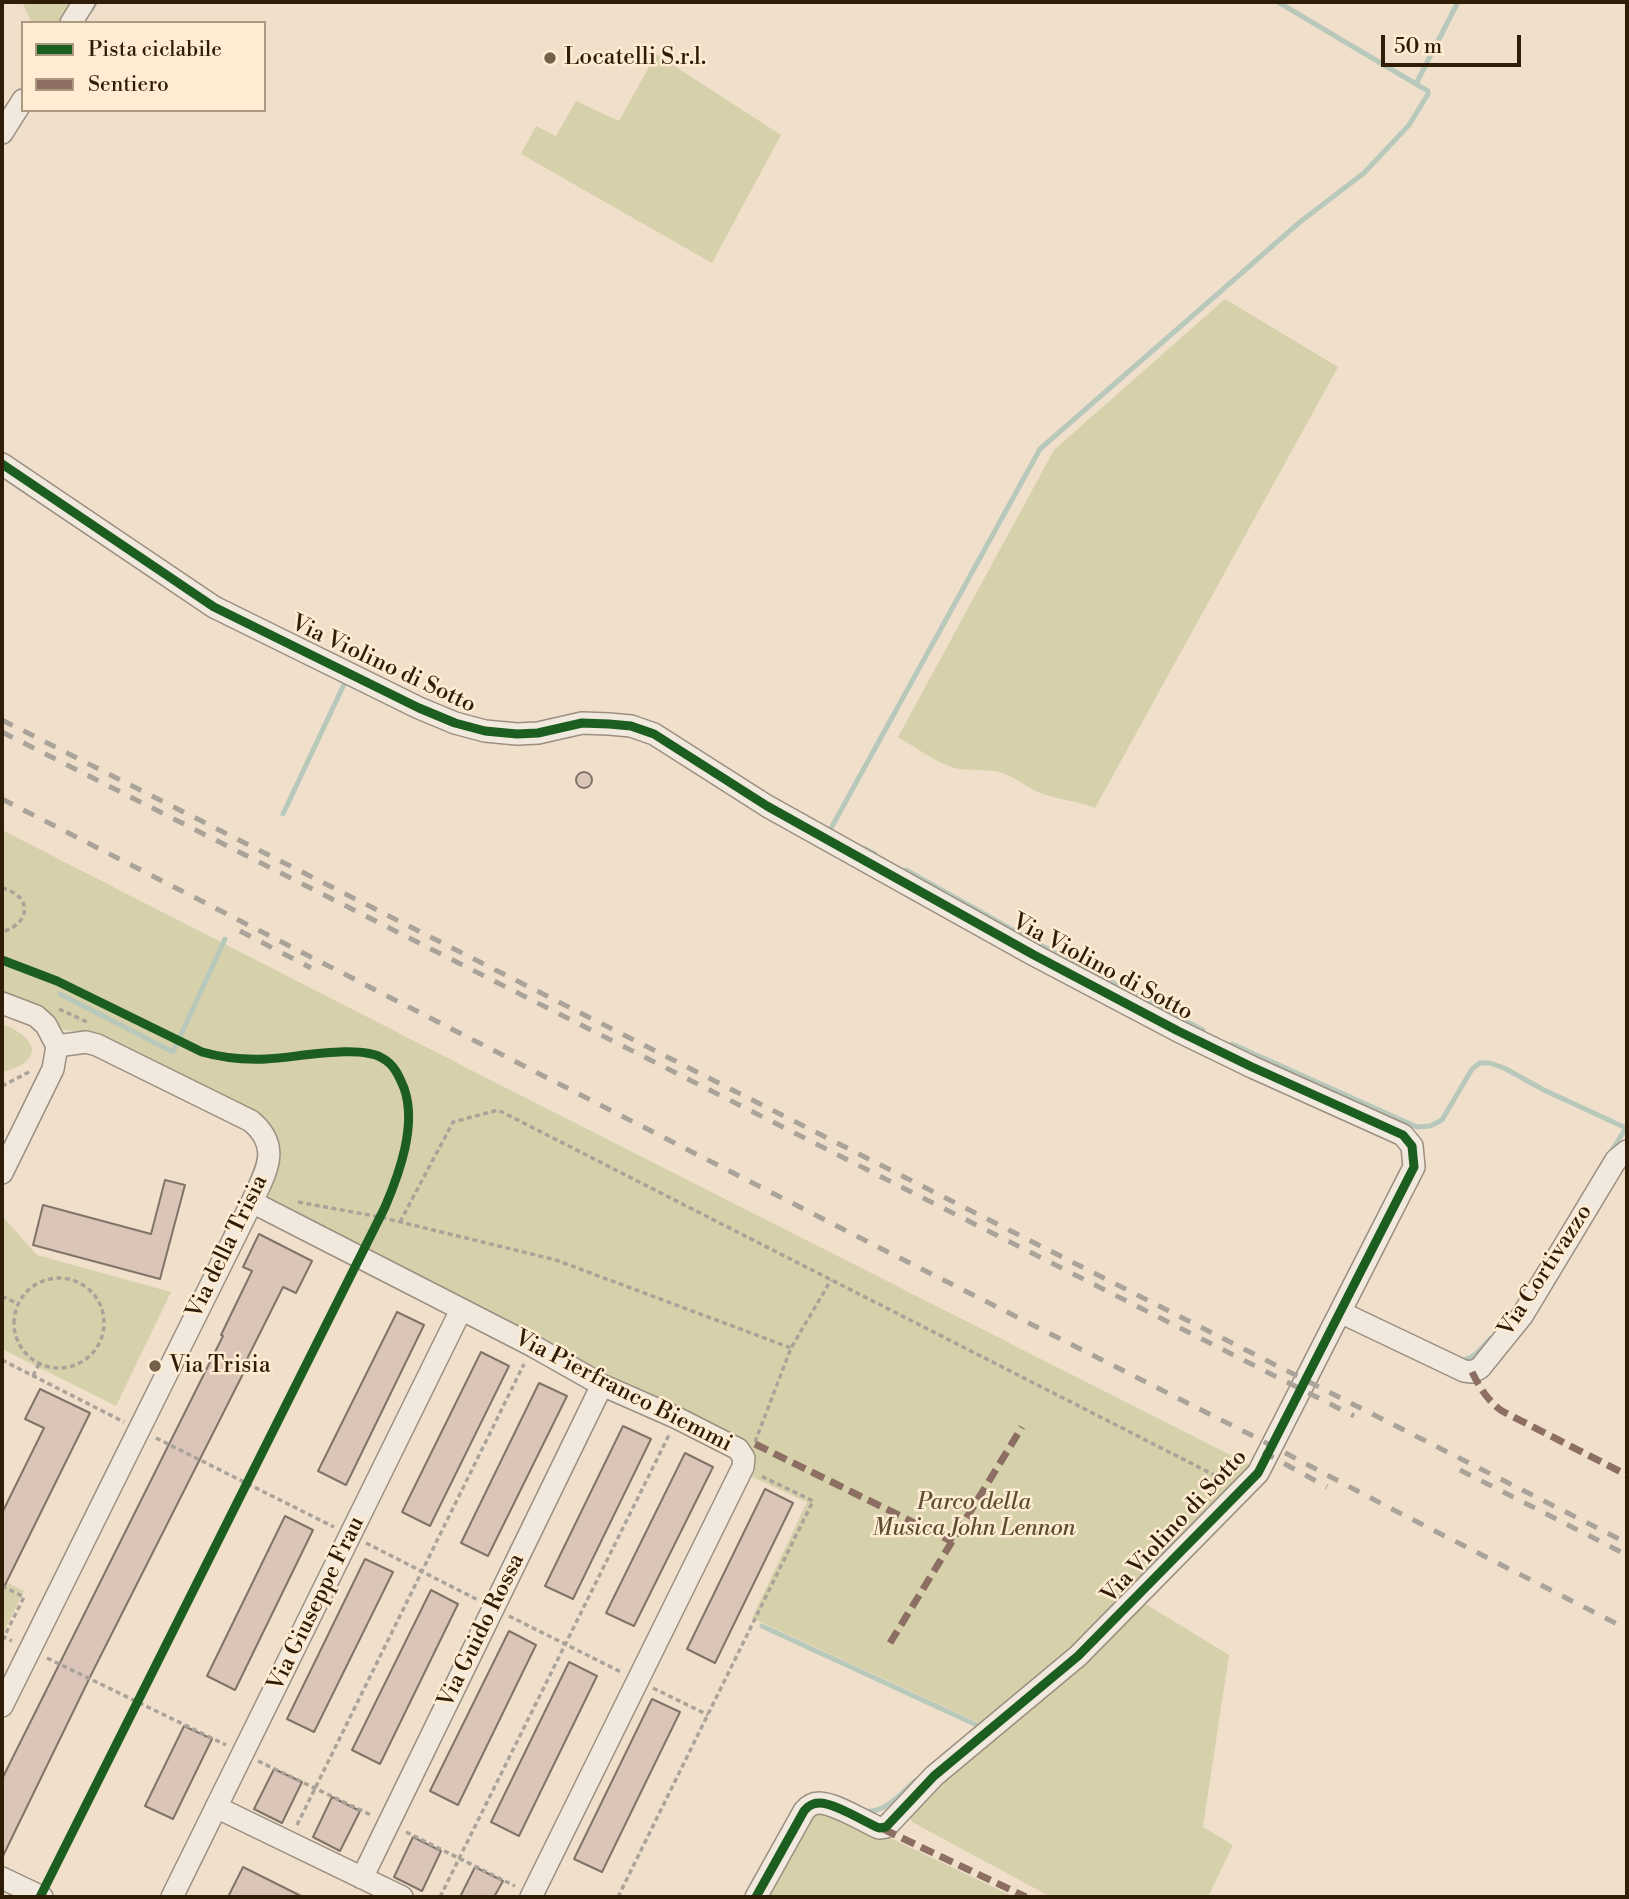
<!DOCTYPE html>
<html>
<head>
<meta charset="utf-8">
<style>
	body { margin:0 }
	#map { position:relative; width:1629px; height:1899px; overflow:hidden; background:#f0e0cb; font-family:"Libre Bodoni",serif }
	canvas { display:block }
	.frame { position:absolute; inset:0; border:4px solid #301d08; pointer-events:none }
	.legend { position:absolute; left:21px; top:21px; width:245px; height:91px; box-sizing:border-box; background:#ffecd3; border:2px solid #ac9982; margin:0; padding:9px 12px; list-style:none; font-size:21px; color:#301d08 }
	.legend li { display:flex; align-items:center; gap:14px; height:35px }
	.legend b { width:35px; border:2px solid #ac9982 }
	.scale { position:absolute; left:1381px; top:35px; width:140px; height:32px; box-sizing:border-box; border:4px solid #301d08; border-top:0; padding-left:9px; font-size:21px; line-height:24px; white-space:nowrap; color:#301d08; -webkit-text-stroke:5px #ffecd3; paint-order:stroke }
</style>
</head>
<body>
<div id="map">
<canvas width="1629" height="1899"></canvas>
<div class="frame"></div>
<ul class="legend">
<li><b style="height:9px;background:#1b5e20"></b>Pista ciclabile</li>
<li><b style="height:9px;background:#8d6e63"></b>Sentiero</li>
</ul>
<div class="scale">50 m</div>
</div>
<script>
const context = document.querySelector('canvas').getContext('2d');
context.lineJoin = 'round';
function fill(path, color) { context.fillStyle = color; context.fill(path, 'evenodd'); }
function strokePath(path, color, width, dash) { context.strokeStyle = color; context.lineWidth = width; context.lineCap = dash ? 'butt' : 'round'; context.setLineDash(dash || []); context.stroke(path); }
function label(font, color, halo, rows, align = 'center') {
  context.font = font + ' "Libre Bodoni",serif'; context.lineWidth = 5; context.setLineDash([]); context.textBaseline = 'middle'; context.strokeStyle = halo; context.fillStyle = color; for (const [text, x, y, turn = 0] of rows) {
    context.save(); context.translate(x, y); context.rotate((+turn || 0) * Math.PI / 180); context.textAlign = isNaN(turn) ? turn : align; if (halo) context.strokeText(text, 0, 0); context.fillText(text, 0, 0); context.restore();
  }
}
const green = new Path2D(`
	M22,2H73L60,23H32Z
	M656,54L781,135L712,263L521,154L536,126L556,136L576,101L619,121Z
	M1225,299L1338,367L1095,808C1078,801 1060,800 1043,794C1028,789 1015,776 999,772C986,769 974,771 961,769C941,767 916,747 898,737L1054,450Z
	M2,830L510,1090L1254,1467L1079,1649L984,1725L752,1618L807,1502L748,1475L739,1440L266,1201C279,1172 291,1141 262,1116L93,1033L62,1030L39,1006L2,994Z
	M2,1024C17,1029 47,1047 23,1064C17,1068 9,1070 2,1072Z
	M4,1218L37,1255L171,1292L116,1406L2,1349V1221Z
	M2,1580L24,1591L2,1635Z
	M1144,1603L1229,1655L1203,1827L1233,1845L1208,1897H1051L912,1822L910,1814L961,1763L1065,1682Z
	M820,1809L884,1835L1014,1897H767L811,1818Z`);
const stream = new Path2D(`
	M1278,2L1416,84L1458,2
	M90,11L96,2
	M283,814L347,678
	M830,830L1040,449L1300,222L1364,173L1409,125L1428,94V91L1416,84
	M863,848L875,854
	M906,870L1027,938L1203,1030
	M60,994L173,1052L225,939
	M1232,1044L1417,1127L1430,1126L1442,1120L1472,1069L1480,1063H1490L1504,1068L1544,1090L1626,1128L1609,1155
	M1459,1361C1474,1359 1481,1349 1490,1339
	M1143,1575L1173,1545
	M762,1626L979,1726
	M866,1811C886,1813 901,1793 915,1781`);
const building = new Path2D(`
	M576 780a8 8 0 1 1 16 0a8 8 0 1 1-16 0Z
	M165,1180L185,1185L160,1279L33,1245L43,1205L151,1234Z
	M259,1234L312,1261L296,1293L283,1287L247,1359L250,1360L94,1669L2,1858V1779L223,1336L221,1335L252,1271L243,1267Z
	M397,1312L424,1325L346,1485L318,1471Z
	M481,1352L509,1366L430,1526L402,1512Z
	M539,1383L567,1396L488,1556L461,1543Z
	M40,1389L90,1413L2,1591V1513L44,1428L25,1419Z
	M623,1426L651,1439L573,1599L545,1586Z
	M685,1453L713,1467L634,1626L606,1613Z
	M765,1489L793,1503L715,1663L687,1649Z
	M285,1516L313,1530L235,1690L207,1676Z
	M365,1559L393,1572L314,1732L287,1719Z
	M431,1590L458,1604L380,1764L352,1750Z
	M509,1631L536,1645L458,1805L430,1791Z
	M569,1662L597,1676L519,1836L491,1822Z
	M652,1699L680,1712L602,1872L574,1859Z
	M184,1726L212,1739L173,1819L145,1806Z
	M274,1769L302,1782L282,1823L254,1809Z
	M332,1797L360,1811L340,1851L313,1837Z
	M413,1837L441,1851L422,1891L394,1877Z
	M243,1867L303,1897H228Z
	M475,1867L503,1881L494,1897H460Z`);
const path = new Path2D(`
	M2,888C33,896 31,923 2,932
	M59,1009L87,1022
	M2,1086L31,1071
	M298,1202L380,1217L556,1260L791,1348
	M400,1222L453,1122L498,1110L1224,1480
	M14 1323a45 45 0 1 1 90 0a45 45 0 1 1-90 0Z
	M2,1296L18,1304
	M2,1360L124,1422
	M33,1376L39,1364
	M156,1438L334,1527
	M755,1442L791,1348L831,1280
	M366,1543L478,1600
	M2,1586L24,1597L2,1641
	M509,1616L621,1672
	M2,1636L12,1641
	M47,1658L226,1745
	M653,1688L708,1715
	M258,1761L371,1815
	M297,1825L524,1364
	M406,1832L515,1886
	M440,1897L669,1435
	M618,1897L813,1501L759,1475`);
const minor = new Path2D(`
	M71,23L84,2
	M2,133L23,100
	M2,464L214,607L419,708L455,723L485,731L517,734L538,733L582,723L609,724L631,726L654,734L767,806L1034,955L1178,1031L1252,1067L1403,1135L1412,1146L1414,1167L1258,1473L1078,1656L934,1776L886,1827L879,1828C863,1821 835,1803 819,1803C812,1803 808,1806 804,1811L756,1897
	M2,1003L36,1016L46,1025L57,1046
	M2,1173L53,1069L57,1046
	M252,1202L533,1346L602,1385L677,1418L738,1449L744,1458L743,1467L531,1897
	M1340,1312L1464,1371L1472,1372L1480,1368L1522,1316L1616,1160L1627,1151
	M2,1706L252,1202C266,1171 282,1147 251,1121L97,1045L86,1042L57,1046
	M216,1807L402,1897
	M2,1878L42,1897
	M362,1878L602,1385
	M172,1897L461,1310`);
const rail = new Path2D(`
	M2,720L1627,1543
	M2,732L1354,1416
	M2,799L878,1247L1255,1437L1386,1506L1627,1629
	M240,931L311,968
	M1263,1452L1327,1487
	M1460,1470L1627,1555`);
const quiet = new Path2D(`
	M1472,1372C1480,1388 1487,1400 1502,1411L1627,1475
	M755,1444L953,1542
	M890,1643L1022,1427
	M883,1829L1026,1897`);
const cycleway = new Path2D(`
	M2,464L214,607L419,708L455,723L485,731L517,734L538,733L582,723L609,724L631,726L654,734L767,806L1034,955L1178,1031L1252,1067L1403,1135L1412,1146L1414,1167L1258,1473L1078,1656L934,1776L886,1827L879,1828C863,1821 835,1803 819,1803C812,1803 808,1806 804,1811L756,1897
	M2,960L57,981L202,1052C223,1058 244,1060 266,1059C294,1058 359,1044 382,1058C394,1064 399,1076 404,1088C417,1124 400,1172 385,1207L40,1897`);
const markers = [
	[550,58,7,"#73614c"],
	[155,1366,7,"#73614c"]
];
const poiNames = [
	["Locatelli S.r.l.",564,58],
	["Via Trisia",169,1366]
];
const streetNames = [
	["Via Violino di Sotto",383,665,25],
	["Via Violino di Sotto",1102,968,28],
	["Via della Trisia",228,1247,-64],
	["Via Cortivazzo",1546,1271,-57],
	["Via Pierfranco Biemmi",623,1392,27],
	["Via Violino di Sotto",1175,1527,-47],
	["Via Giuseppe Frau",317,1604,-64],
	["Via Guido Rossa",482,1631,-64]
];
const parkNames = [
	["Parco della",974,1503],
	["Musica John Lennon",974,1529]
];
fill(green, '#d6d0ab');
strokePath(stream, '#b8c8ba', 5);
fill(building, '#dbc5b9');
strokePath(building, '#7f7467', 2);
strokePath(minor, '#9b8f81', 24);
strokePath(path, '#aaa399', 3.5, [5, 3.5]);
strokePath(minor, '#f1e8de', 21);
strokePath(rail, '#aaa399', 5, [12, 12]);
strokePath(quiet, '#8d6e63', 7, [14, 7]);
strokePath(cycleway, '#1b5e20', 9);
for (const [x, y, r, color] of markers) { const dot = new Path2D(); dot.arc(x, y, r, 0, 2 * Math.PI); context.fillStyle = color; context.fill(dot); strokePath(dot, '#ffecd3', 2.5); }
label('23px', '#301d08', '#ffecd3', poiNames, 'left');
label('23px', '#301d08', '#ffecd3', streetNames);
label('italic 23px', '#5c4f31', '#ffecd3', parkNames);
</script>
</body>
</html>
